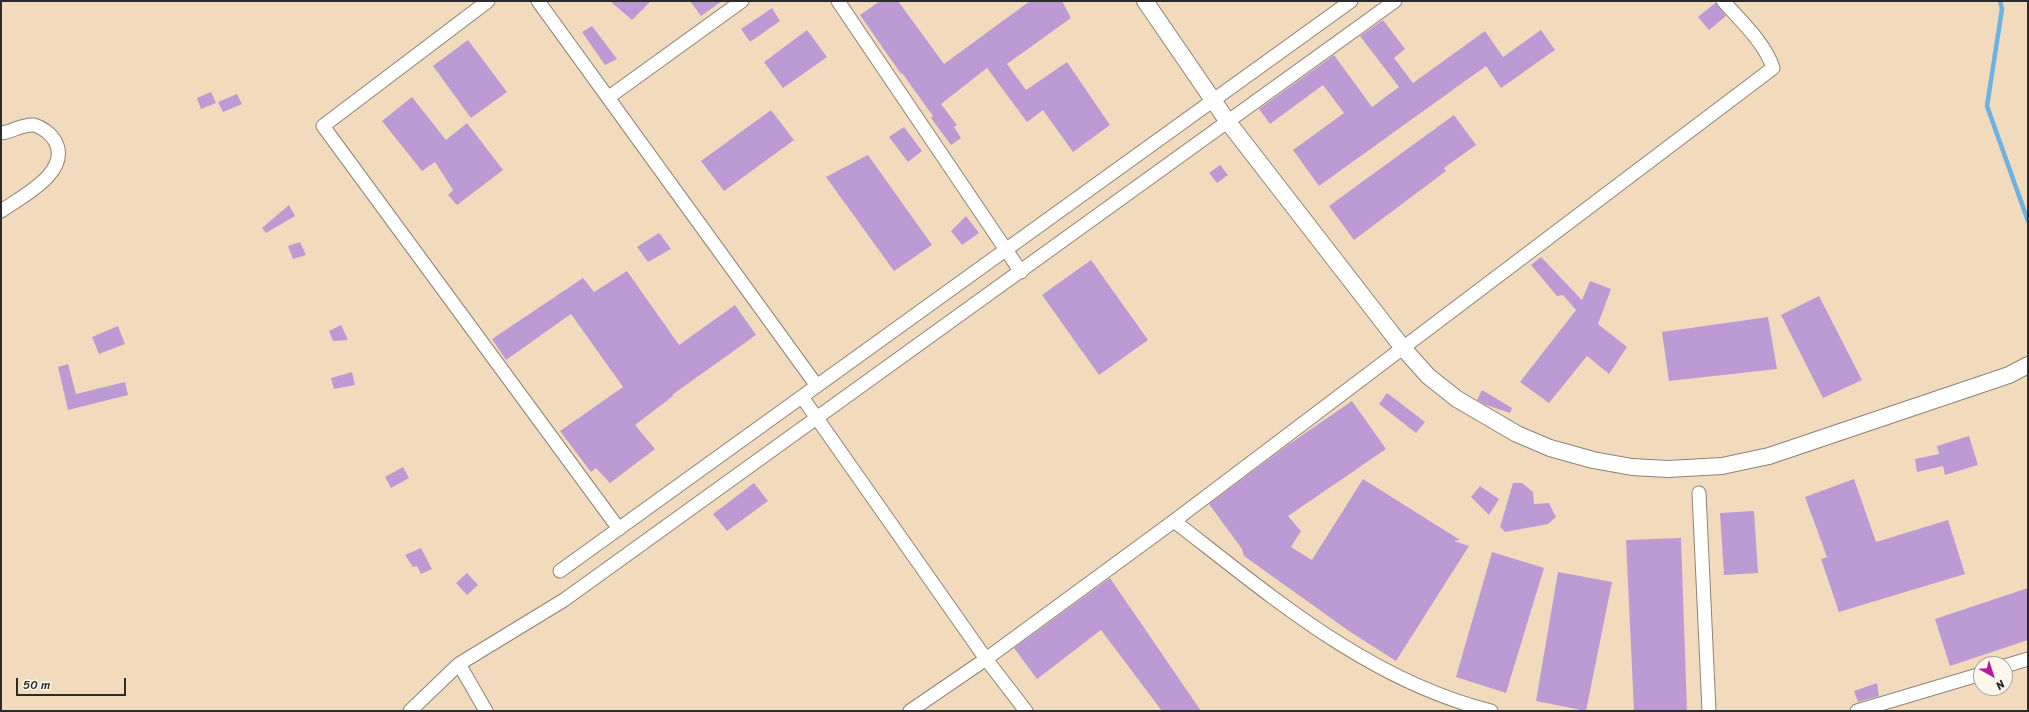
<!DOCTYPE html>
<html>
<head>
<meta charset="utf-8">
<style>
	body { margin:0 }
	#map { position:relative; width:2029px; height:712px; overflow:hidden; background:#f2dbbc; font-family:Sriracha,sans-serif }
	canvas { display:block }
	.frame { position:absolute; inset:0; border:2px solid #2b2b2b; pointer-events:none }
	.north { position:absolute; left:1973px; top:656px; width:40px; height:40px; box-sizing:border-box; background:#fbf7ec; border:1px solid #a8a59f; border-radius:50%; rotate:141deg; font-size:11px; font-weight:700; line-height:16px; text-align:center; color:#2b2b2b }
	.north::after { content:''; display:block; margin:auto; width:14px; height:18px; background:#b5179e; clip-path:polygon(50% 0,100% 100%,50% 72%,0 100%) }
	.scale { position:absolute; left:16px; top:678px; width:110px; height:18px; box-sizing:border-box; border:2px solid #2b2b2b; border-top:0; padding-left:5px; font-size:12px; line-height:14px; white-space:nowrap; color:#2b2b2b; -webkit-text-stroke:3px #fbf7ec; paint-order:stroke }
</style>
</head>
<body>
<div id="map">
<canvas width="2029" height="712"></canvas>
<div class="frame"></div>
<div class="north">N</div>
<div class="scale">50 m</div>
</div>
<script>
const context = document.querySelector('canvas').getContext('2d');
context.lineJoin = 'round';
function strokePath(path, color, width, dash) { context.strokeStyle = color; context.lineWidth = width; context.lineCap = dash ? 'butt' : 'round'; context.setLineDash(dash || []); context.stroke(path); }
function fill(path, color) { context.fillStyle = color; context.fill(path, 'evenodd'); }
const stream = new Path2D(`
	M2000,1L2002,9L1987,106L2028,221`);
const building = new Path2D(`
	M610,1H651L632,20Z
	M690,1H722L701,16Z
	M880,1H898L944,64L1030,1H1062L1071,18L1007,64L1026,90L1067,62L1110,125L1073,152L1043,110L1027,122L987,68L941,104L957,125L954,127L961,138L951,145L931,118L933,116L902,73L901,74L860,15Z
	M1715,3L1726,16L1709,30L1698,17Z
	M772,8L780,21L750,42L741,29Z
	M1383,20L1405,49L1394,58L1413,83L1485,31L1503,57L1541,30L1555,50L1501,88L1486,66L1319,186L1293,150L1344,113L1323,85L1270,124L1259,109L1334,55L1372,107L1399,87L1360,36Z
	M592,26L617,59L605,65L582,32Z
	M807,30L827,57L783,88L764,62Z
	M468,40L507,92L471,118L433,66Z
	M211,92L216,103L201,109L197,98Z
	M237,94L242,104L223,112L218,102Z
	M412,97L446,140L467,123L503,170L457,205L448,195L453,190L435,162L422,171L382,121Z
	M771,110L794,140L724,191L701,161Z
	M1454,115L1476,145L1444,168L1446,171L1354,240L1329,206Z
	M904,127L922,151L908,162L889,137Z
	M868,155L932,245L894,271L826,177Z
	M1220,165L1228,175L1217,183L1209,173Z
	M289,205L295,216L266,233L262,228Z
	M966,216L979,233L962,245L951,231Z
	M659,233L671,249L648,262L637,247Z
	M300,242L306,255L293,259L288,246Z
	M1541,257L1582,300L1590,281L1611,289L1598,324L1627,347L1609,374L1587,356L1549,403L1520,382L1576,310L1563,295L1557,296L1531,265Z
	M1091,260L1148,340L1099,375L1042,295Z
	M627,271L679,345L735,305L756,335L672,395L673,396L635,425L655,449L610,483L596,468L591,472L560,431L623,387L571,314L506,360L492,339L583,278L594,292Z
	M1819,296L1862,380L1823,398L1781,315Z
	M1768,317L1777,369L1669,381L1662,332Z
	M341,325L348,340L333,341L329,331Z
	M118,326L125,344L99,354L92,337Z
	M68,364L76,394L125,382L128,395L68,410L58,367Z
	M352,372L355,385L334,389L331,378Z
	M1482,390L1512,408L1510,413L1486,405L1477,400Z
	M1387,393L1425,422L1416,433L1379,404Z
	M1352,401L1386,449L1288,516L1301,531L1291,547L1312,560L1363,479L1460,540L1454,541L1469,546L1396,661L1349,631L1244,556L1242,549L1209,504L1285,447Z
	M1969,436L1978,465L1945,475L1943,466L1917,472L1915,459L1939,454L1937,446Z
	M403,467L409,478L391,488L385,477Z
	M1854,479L1876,542L1948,520L1965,574L1839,612L1821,559L1827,557L1805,497Z
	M754,483L768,501L727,531L713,514Z
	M1513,483H1522L1533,492L1534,504L1549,503L1556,517L1548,524L1505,532L1500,527Z
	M1480,486L1499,499L1489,515L1471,497Z
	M1754,511L1758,573L1724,575L1720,513Z
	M1681,538L1687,711H1634L1626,540Z
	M421,548L432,569L421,574L417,566L413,567L405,555Z
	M1492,552L1544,568L1506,693L1456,677Z
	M1558,572L1612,582L1586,711L1536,701Z
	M467,573L478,585L467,595L456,583Z
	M1110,578L1201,711H1162L1101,630L1037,679L1014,648Z
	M2028,588V640L1950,666L1935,619Z
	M1877,683L1879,696L1858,702L1854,691Z`);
const minor = new Path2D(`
	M488,1L323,126L619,529
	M538,1L817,386
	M838,1L1021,272
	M609,97L742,1
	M1,133C12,132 22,124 34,125C42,127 51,134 55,141C72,172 21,197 1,211
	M802,397L986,659L1026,711
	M1699,493L1709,711
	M1174,521C1271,596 1369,681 1491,711
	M560,571L1351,1
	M459,664L486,711
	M2005,666L2028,659
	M410,711L459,664L564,600L1395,1
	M910,711L986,659L1174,521L1773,68C1765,43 1741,21 1723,1
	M1857,711L1981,674`);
const tertiary = new Path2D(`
	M1145,1L1228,122L1403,348L1428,376L1457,399L1517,434L1550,448L1593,460L1632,467L1668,469L1722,466L1769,456L2009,375L2028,365`);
strokePath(stream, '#6cb2e2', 4.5);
fill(building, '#bd9ad4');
strokePath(minor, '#8e8374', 15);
strokePath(tertiary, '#8e8374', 18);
strokePath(minor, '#fff', 13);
strokePath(tertiary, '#fff', 16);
</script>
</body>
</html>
